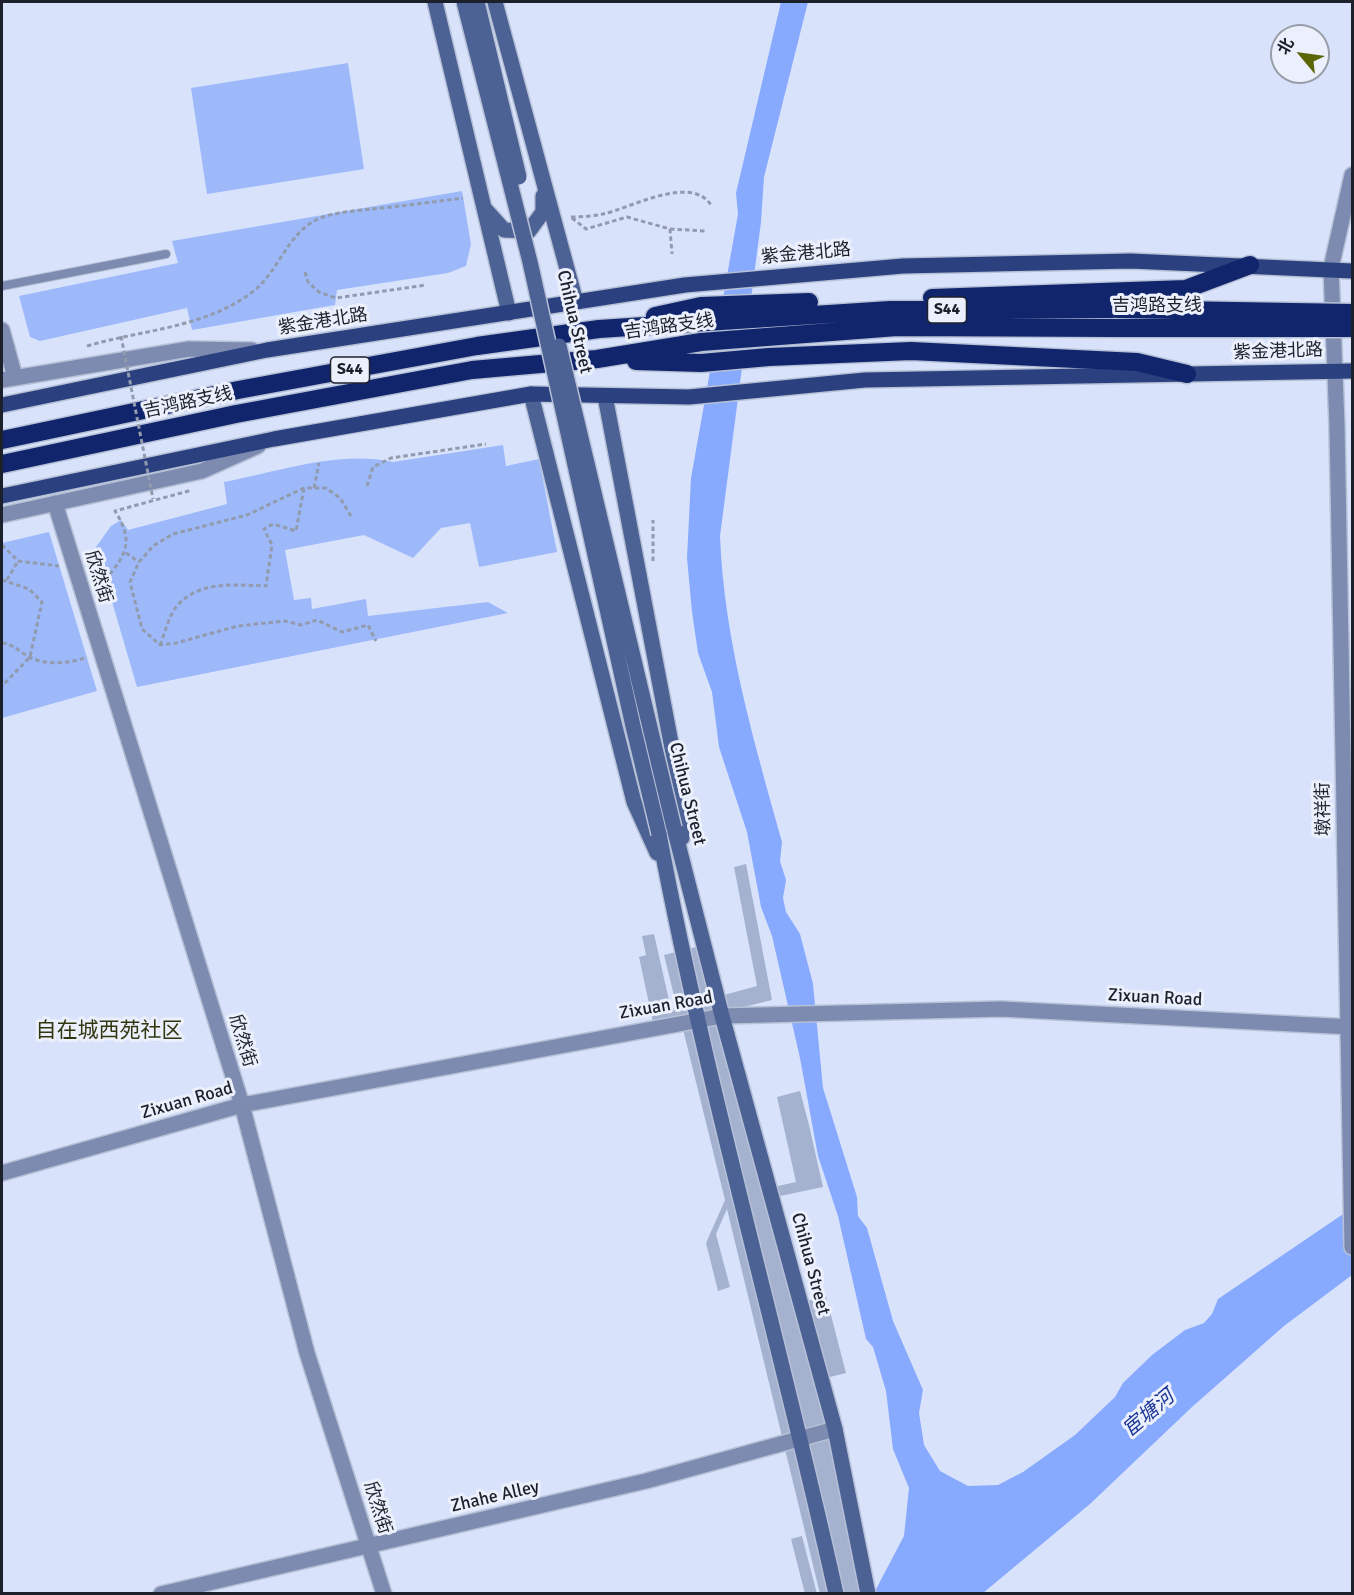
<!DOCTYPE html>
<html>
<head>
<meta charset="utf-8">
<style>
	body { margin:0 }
	#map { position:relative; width:1354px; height:1595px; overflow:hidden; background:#d8e3fb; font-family:Signika,"Noto Sans SC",sans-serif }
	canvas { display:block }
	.frame { position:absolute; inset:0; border:3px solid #1c202b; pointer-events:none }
	.north { position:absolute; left:1270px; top:24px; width:60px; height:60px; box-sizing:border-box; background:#ebf0fc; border:2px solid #989da8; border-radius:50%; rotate:299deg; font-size:16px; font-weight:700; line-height:24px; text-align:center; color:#1c202b }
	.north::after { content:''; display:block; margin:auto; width:21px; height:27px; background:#5a6506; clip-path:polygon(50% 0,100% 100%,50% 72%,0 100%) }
</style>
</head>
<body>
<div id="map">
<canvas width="1354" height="1595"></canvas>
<div class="frame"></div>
<div class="north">北</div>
</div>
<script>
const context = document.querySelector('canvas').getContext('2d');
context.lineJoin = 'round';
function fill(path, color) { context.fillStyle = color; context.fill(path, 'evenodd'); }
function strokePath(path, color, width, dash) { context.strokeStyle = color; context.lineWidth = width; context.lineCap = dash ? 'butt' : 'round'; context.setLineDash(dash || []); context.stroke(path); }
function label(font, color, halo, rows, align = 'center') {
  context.font = font + ' Signika,"Noto Sans SC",sans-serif'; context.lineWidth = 6; context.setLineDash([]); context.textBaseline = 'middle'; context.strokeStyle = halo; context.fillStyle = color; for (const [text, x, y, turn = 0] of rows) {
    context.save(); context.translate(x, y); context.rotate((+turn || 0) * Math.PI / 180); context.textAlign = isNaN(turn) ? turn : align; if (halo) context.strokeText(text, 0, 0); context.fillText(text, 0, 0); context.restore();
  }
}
const green = new Path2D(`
	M348,63L364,169L207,194L191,88Z
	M462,191L471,244L466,266L448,273L337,290L335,305L192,330L187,308L40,341L30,337L19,296L178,263L172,241Z
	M503,445L506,466L539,459L557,552L479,567L470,523L441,528L413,558L364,535L285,550L294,600L311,598L312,609L366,599L368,616L488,602L508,613L137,687L96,547L111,526L121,520L128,530L227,504L224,482C277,472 339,450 393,462Z
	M49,532L97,691L2,718V543Z`);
const water = new Path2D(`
	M781,2H808L764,177L761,222L720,536C724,641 754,741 782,842L780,861L786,880L783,898L786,912L800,934L813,984L823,1088L857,1197L858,1216L867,1228L893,1321L923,1390L919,1413L924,1445L940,1471L968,1486L998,1485L1023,1472L1075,1435L1115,1397L1123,1383L1152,1355L1185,1330L1204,1323L1212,1314L1218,1299L1352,1208V1275L1284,1326L1192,1407L1090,1504L983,1593H874L904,1536L909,1488L893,1449L886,1391L873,1347L866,1339L838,1216L818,1156L800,1058L772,936L761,907L747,832L719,747L712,692L698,653L692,612L687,558L691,478L738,214L736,193Z`);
const building = new Path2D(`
	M746,864L772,1000L728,1011L769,1188L796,1182L777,1097L800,1091L809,1125L823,1187L771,1198L797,1304L826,1296L846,1373L818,1380L870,1594H820L727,1209L716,1234L730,1287L718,1291L706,1243L725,1200L681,1021L654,1027L639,957L646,955L642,936L654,934L671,1009L677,1008L664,955L712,943L724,995L757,986L734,867Z
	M802,1536L817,1594H805L791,1539Z`);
const path = new Path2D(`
	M571,217C582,217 593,216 603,214C631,208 691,174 711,205
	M572,218L586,229L627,217L670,229L672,254
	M670,229L706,231
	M305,272L308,282L319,292L336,298L426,285
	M87,346C141,330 204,328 251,293C278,274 287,233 318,219C334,212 355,211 372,209C402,206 433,202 463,198
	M367,486L373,467L391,458L486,444
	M314,488L319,463
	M351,516L340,498L326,488H304L247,515L173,534L153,546L139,562L130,582L142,629L160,645L176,643L238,626L285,621L301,625L317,620L342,632L368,625L376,641
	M2,545L18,561L59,566
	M126,553L139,562
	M653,561V520
	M2,580L29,589L42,602L30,657L2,686
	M7,580L18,561
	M105,580C127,554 134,541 115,511L192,490
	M2,643C14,644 20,653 31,658C48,665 70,664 87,657
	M160,645C165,633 169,615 177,606C199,580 236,585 266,586L272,545L264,529L273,524L296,531L304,488`);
const service = new Path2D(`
	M2,286L166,254`);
const tertiary = new Path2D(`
	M1352,175L1331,268L1337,426L1352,1247
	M2,330L15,377
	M2,380L189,349L252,350
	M55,503L242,1105L307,1353L384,1594
	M2,515L202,471L258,446
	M2,1173L242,1105L722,1016L1001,1009L1352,1027
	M161,1594L646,1481L835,1429`);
const secondary = new Path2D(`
	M435,2L509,313
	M495,2L576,302
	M485,209L504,230L529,231L543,212V196
	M531,394L634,802L657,853
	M605,396L675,764L682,838
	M674,828L722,1016L835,1429L868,1594
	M659,834C707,1090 780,1340 836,1594`);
const primary = new Path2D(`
	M2,405L267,350L685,285L903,266L1131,261L1352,271
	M2,496L274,439L531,394L689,397L865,380L1352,371`);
const motorway = new Path2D(`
	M932,298L1186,289L1250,265
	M655,316L701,306L809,302
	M636,361L701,363L769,357L911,351L1137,362L1187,374
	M2,440L238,390L477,346L599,329L890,310L1117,309
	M2,464L236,414L472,370L597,359L701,342L897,327L1114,328`);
const pathBridge = new Path2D(`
	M121,336L153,499`);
const secondaryBridge = new Path2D(`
	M464,2L530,262L633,726L659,834
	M477,2L519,177
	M559,346L674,828`);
const motorwayBridge = new Path2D(`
	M1117,309L1352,313
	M1114,328H1352`);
const shields = [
	[947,310,39],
	[350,370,39]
];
const shieldNames = [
	["S44",947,310],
	["S44",350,370]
];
const streetNames = [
	["紫金港北路",806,254,-5],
	["吉鸿路支线",1157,306],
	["紫金港北路",323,322,-9],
	["Chihua Street",574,322,77],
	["吉鸿路支线",669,327,-8],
	["紫金港北路",1278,352,-2],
	["吉鸿路支线",188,403,-12],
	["欣然街",98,577,73],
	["Chihua Street",687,794,76],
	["墩祥街",1324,809,-91],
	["Zixuan Road",1155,998,3],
	["Zixuan Road",666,1006,-10],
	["欣然街",242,1041,73],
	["Zixuan Road",187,1101,-16],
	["Chihua Street",810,1264,75],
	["Zhahe Alley",495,1497,-13],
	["欣然街",377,1508,72]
];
const waterNames = [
	["宦塘河",1149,1414,-40]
];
const quarterNames = [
	["自在城西苑社区",109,1031]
];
fill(green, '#9db9fa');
fill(water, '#88aafe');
fill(building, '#a5b2cf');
strokePath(service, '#b6c0d6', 10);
strokePath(tertiary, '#b6c0d6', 18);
strokePath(secondary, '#b6c0d6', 18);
strokePath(primary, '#b6c0d6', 18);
strokePath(motorway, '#b6c0d6', 21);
strokePath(path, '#929bae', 3, [4.5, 3]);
strokePath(service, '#7c8baf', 8);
strokePath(tertiary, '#7c8baf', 15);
strokePath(secondary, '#4c6194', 15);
strokePath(primary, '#2b417f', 15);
strokePath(motorway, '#11256d', 18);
strokePath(secondaryBridge, '#b6c0d6', 18, []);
strokePath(motorwayBridge, '#b6c0d6', 21, []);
strokePath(pathBridge, '#929bae', 3, [4.5, 3]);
strokePath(secondaryBridge, '#4c6194', 15);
strokePath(motorwayBridge, '#11256d', 18);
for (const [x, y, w] of shields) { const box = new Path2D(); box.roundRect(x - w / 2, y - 13, w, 26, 4.5); context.fillStyle = '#ebf0fc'; context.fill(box); strokePath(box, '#1c202b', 1.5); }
label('bold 16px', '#1c202b', null, shieldNames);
label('18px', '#1c202b', '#ebf0fc', streetNames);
label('italic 20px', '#1c3694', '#ebf0fc', waterNames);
label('21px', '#30360e', '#ebf0fc', quarterNames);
</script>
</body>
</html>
